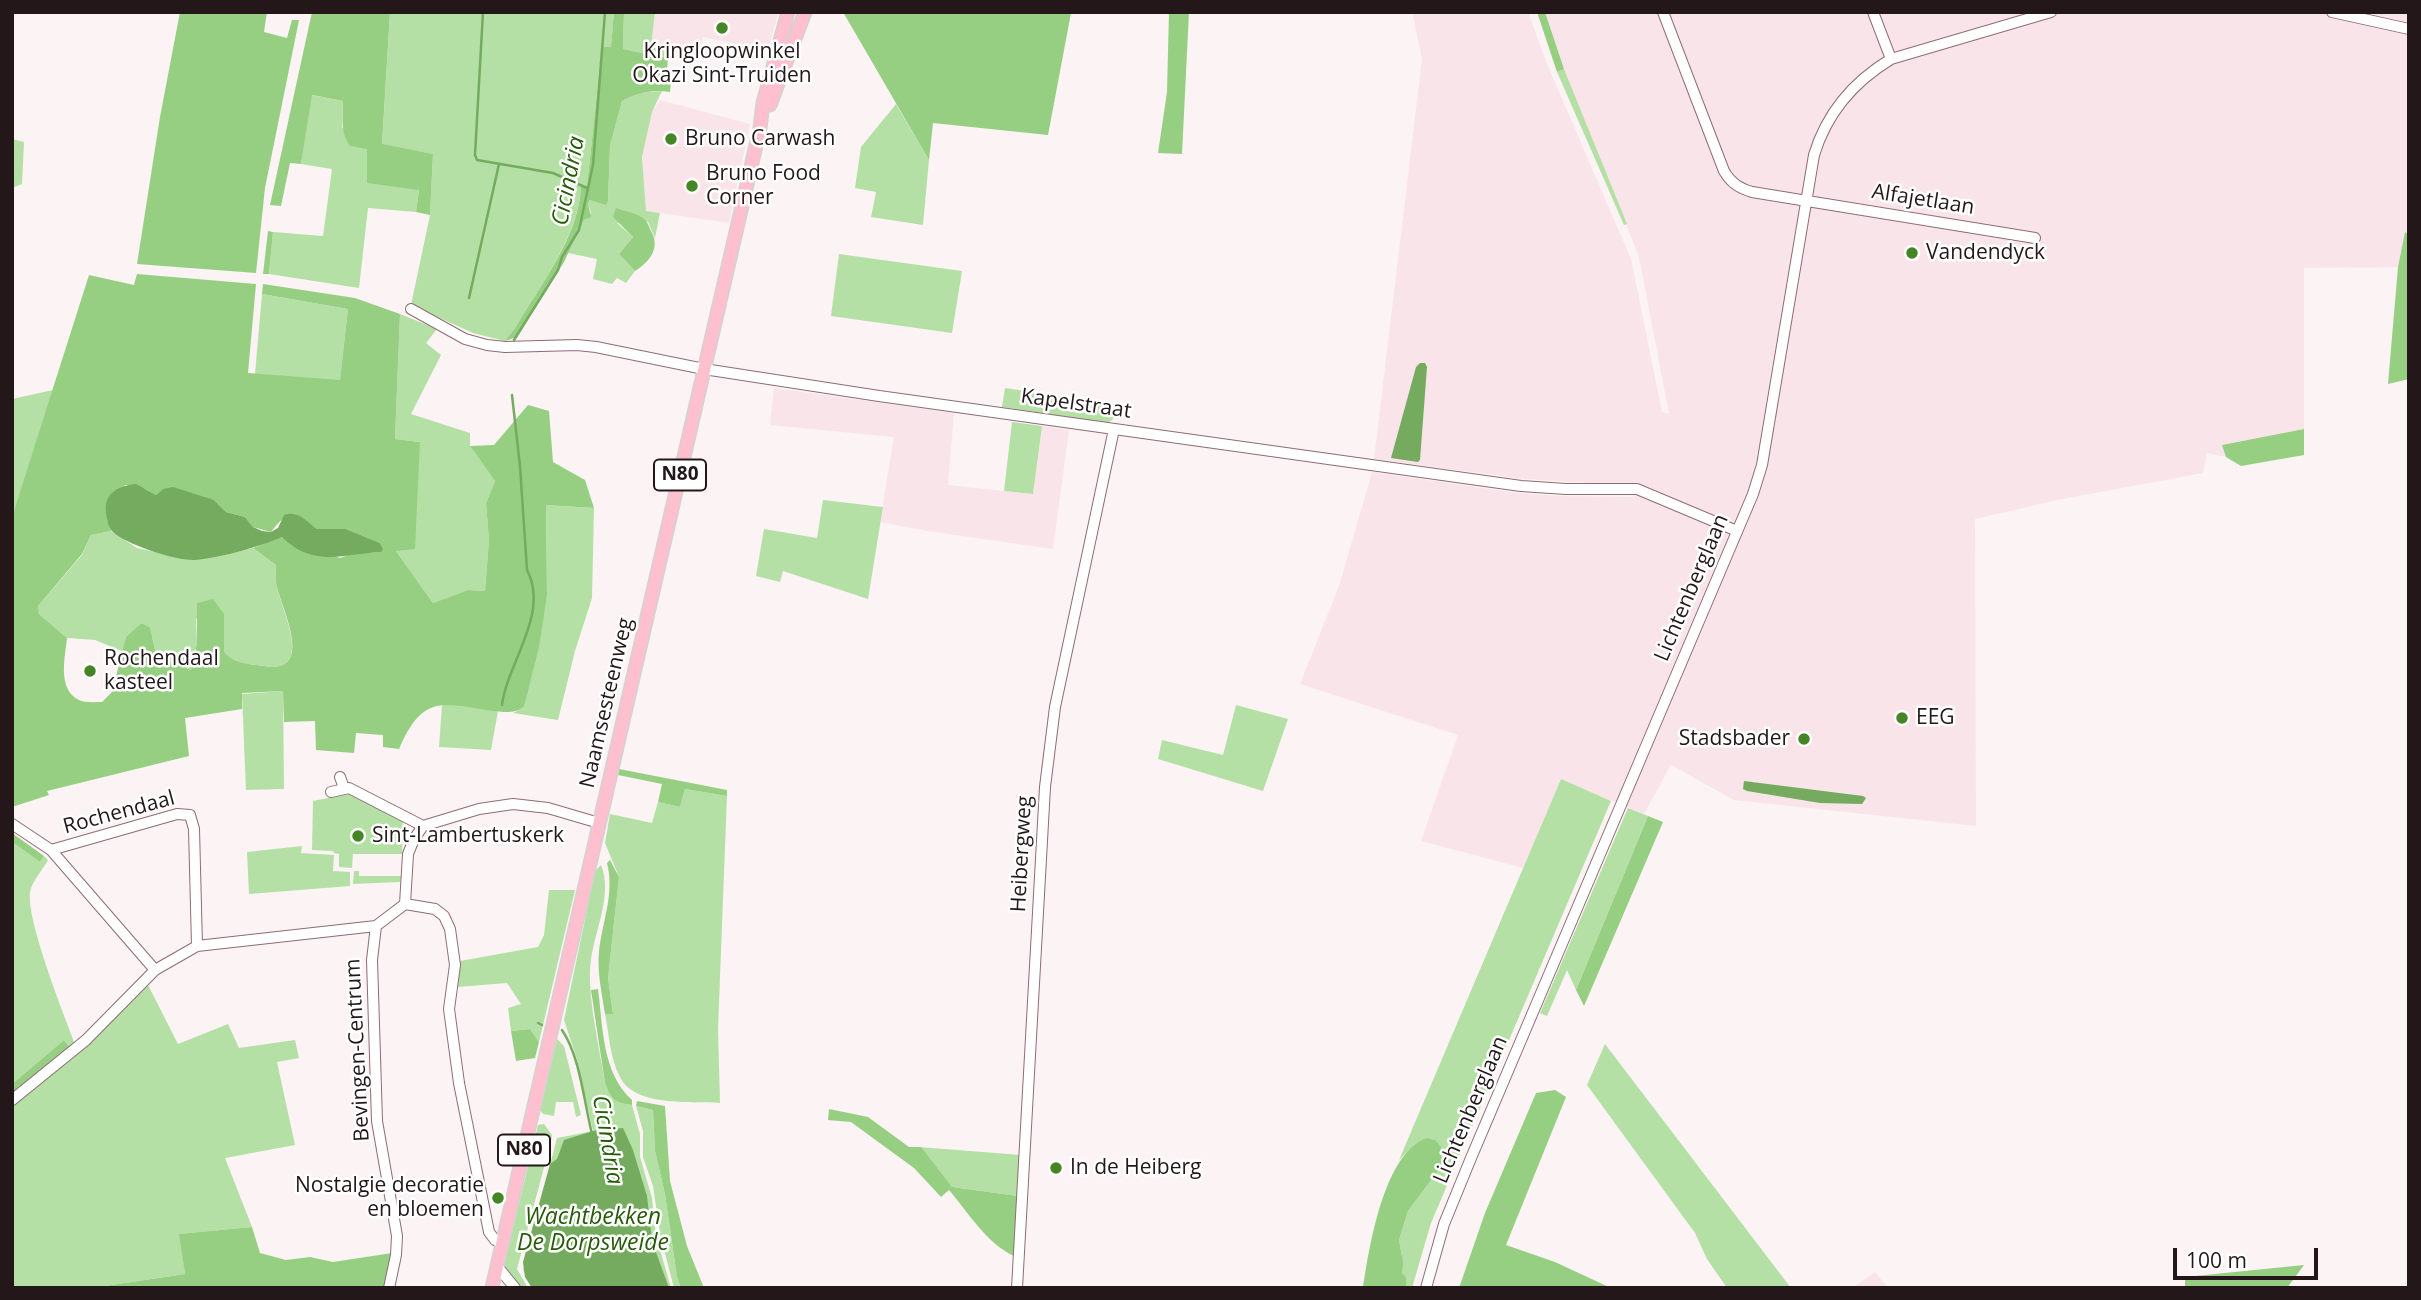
<!DOCTYPE html>
<html>
<head>
<meta charset="utf-8">
<style>
	body { margin:0 }
	#map { position:relative; width:2421px; height:1300px; overflow:hidden; background:#fbf3f4; font-family:"Open Sans",sans-serif }
	canvas { display:block }
	.frame { position:absolute; inset:0; border:14px solid #24171a; pointer-events:none }
	.scale { position:absolute; left:2173px; top:1248px; width:145px; height:32px; box-sizing:border-box; border:4px solid #24171a; border-top:0; padding-left:9px; font-size:21px; line-height:24px; white-space:nowrap; color:#24171a; -webkit-text-stroke:5px #fff; paint-order:stroke }
</style>
</head>
<body>
<div id="map">
<canvas width="2421" height="1300"></canvas>
<div class="frame"></div>
<div class="scale">100 m</div>
</div>
<script>
const context = document.querySelector('canvas').getContext('2d');
context.lineJoin = 'round';
function fill(path, color) { context.fillStyle = color; context.fill(path, 'evenodd'); }
function strokePath(path, color, width, dash) { context.strokeStyle = color; context.lineWidth = width; context.lineCap = dash ? 'butt' : 'round'; context.setLineDash(dash || []); context.stroke(path); }
function label(font, color, halo, rows, align = 'center') {
  context.font = font + ' "Open Sans",sans-serif'; context.lineWidth = 5; context.setLineDash([]); context.textBaseline = 'middle'; context.strokeStyle = halo; context.fillStyle = color; for (const [text, x, y, turn = 0] of rows) {
    context.save(); context.translate(x, y); context.rotate((+turn || 0) * Math.PI / 180); context.textAlign = isNaN(turn) ? turn : align; if (halo) context.strokeText(text, 0, 0); context.fillText(text, 0, 0); context.restore();
  }
}
const built = new Path2D(`
	M655,12H771L778,14L768,51L703,37L698,58L651,47Z
	M1412,12H1528L1545,59L1631,259L1662,412L1669,414L1639,257L1564,69L1545,12H2409V235L2405,232L2398,267L2304,268V429L2223,445L2226,457L2207,453L2203,473L2057,500L1975,519L1976,826L1734,800L1671,765L1644,814L1561,780L1523,868L1421,841L1458,735L1300,684L1339,586L1372,472L1518,493L1560,496L1634,497L1643,486L1524,479L1374,459L1422,59Z
	M660,100L750,124L729,223L646,211L642,157L652,112Z
	M774,388L954,413L948,485L1033,494L1042,426L1069,430L1053,549L927,531L880,522L894,437L770,425Z
	M1875,1272L1888,1288H1852Z`);
const green = new Path2D(`
	M390,12H614L611,48H602L587,186L581,187C578,237 540,285 515,328L505,341L473,333L411,305L430,215L433,154L382,145Z
	M624,12H655L651,47L675,52L674,59L623,49Z
	M1564,69L1627,224L1624,225L1557,72Z
	M662,91L652,112L642,157L646,211L660,213L655,238L648,222L617,223L633,237L619,254L635,271L626,283L617,278L612,284L593,279L597,259L568,253L584,220L591,213L588,204L590,200L608,201L610,146L622,101L636,93Z
	M311,95L343,101L342,127L419,190L416,212L368,208L359,288L269,274L273,232L323,236L332,169L301,164Z
	M896,104L929,160L923,225L871,217L876,192L855,188L861,147Z
	M12,139L24,142L22,184L12,188Z
	M839,254L962,271L952,333L831,316Z
	M262,294L348,309L340,381L255,374Z
	M400,314L437,329L426,343L441,355L411,414L470,433V446L495,481L486,503L489,540L485,591L468,590L433,603L396,551L420,442L395,439Z
	M1005,388L1115,404L1113,419L1108,423L1002,407Z
	M53,390L17,502L12,517V399Z
	M1012,422L1042,426L1033,494L1004,491Z
	M823,500L883,507L868,599L783,571L780,582L756,576L764,529L817,538Z
	M546,505L594,508L592,598L575,651L558,720L513,713L524,707L547,595Z
	M111,531L137,548L192,560L253,548L276,565C276,572 275,580 277,587C281,609 316,675 264,666C249,664 234,664 224,653V614L196,619L197,643L191,670L175,663L157,659L150,627L141,623L126,637L124,652L95,640L67,638L39,614L38,606L82,555L91,535Z
	M283,691L284,789L246,790L242,694Z
	M442,705H462L498,711L491,750L439,747Z
	M1236,705L1288,719L1263,791L1158,759L1162,740L1223,755Z
	M1561,779L1611,801L1431,1223L1412,1288H1406L1402,1273V1256L1399,1240L1408,1211L1441,1167L1435,1140C1418,1136 1410,1150 1399,1160Z
	M685,789L727,796L718,1029L720,1103C691,1101 634,1107 620,1077C610,1058 609,1034 605,1014L613,1013L608,978L619,877L605,843L610,814L652,823L658,802L680,807Z
	M348,794L403,820L402,854H353L352,868L339,867V854L334,853L333,851L312,850L313,801Z
	M1628,808L1648,816L1576,990L1567,970L1547,1016L1540,1013Z
	M12,842L40,862L44,856L48,860C43,869 35,878 31,888C22,911 65,1017 75,1044L70,1048L64,1040L12,1084Z
	M302,846L301,853L334,855L333,871L350,872V886L249,894L247,852Z
	M601,865C613,894 595,930 591,960C586,992 600,1050 605,1083C611,1098 615,1103 632,1105L640,1134V1157L652,1198L656,1236L671,1288H532L523,1270L557,1138L593,1131L576,1056L564,1020L595,871Z
	M354,871H359V876H401L400,882L353,884Z
	M549,890H575L539,1042L530,1029L511,1031L508,1008L521,1004L507,983L457,987L460,961L538,947L544,935Z
	M148,985L178,1044L228,1024L239,1048L295,1040L299,1058L277,1062L295,1145L225,1158L252,1227L180,1234L185,1274L91,1288H12V1106L97,1036Z
	M557,1039L564,1046L581,1115L576,1117L573,1102H556L554,1116L543,1114L540,1110Z
	M1605,1044L1791,1288H1727L1707,1259L1695,1233L1587,1085Z
	M636,1106L653,1110L655,1151L665,1194L677,1277L681,1288H674L660,1234L653,1186L643,1157V1131Z
	M544,1124L552,1135L551,1141L517,1269L528,1288H520L504,1266L538,1125Z
	M919,1147L1021,1155L1018,1196L952,1187Z`);
const forest = new Path2D(`
	M180,12H267L264,32L287,38L292,20H299L265,188L256,273L137,264L160,117Z
	M312,12H390L382,144L433,154L430,215L416,212L419,190L367,183V149L350,146C340,132 343,118 343,101L312,95L301,164L290,163L281,206L270,205Z
	M614,12H624L623,49L668,58L667,69L672,70L670,92C653,89 636,93 622,101L610,146L608,201L606,205L590,200L588,204L591,217L584,220L564,262L517,337L505,341L515,328C540,285 579,237 581,186H587L602,47H611Z
	M843,12L1071,13L1048,135L933,123L929,160Z
	M1169,12H1189L1182,154L1158,153L1167,92Z
	M1537,12H1545L1564,69L1557,72Z
	M616,208C624,211 636,213 643,218C648,222 649,227 652,233C660,249 649,262 635,271L619,254L633,237L613,217Z
	M268,231L273,232L269,274H263Z
	M2405,232L2409,235V379L2388,384L2398,267Z
	M137,274L256,284L248,373L340,380L348,309L262,294L263,284L355,298L400,314L395,439L420,442L415,549L396,551L433,603L468,590L485,591L489,540L486,503L495,481L470,446L494,445L528,405L549,411L553,462L585,480L594,508L546,505L547,595L539,647L524,707C513,714 506,712 493,711C441,703 423,694 399,749L383,747V735L356,733L354,753L316,750L315,721L284,722L283,691L242,693V709L185,718L189,756L47,791L49,795L12,807V517L89,275L134,285ZM125,485L145,489L156,495L163,489L214,500L226,512L245,517L253,527L271,532C290,507 293,512 317,529H346L380,543L381,552L351,554L340,558L282,537L253,548L276,565C276,572 275,580 277,587C282,609 316,675 264,666C249,664 234,664 224,652V614L213,599L197,603V643L191,670L175,663L157,659L150,627L141,623L126,637L112,692L102,702C95,702 85,703 79,700C57,689 65,658 67,638L39,614L38,606L82,554L91,535L111,531L107,519Z
	M2304,429V455L2241,466L2226,457L2222,445Z
	M619,769L727,790V796L685,789L680,807L658,802L662,784L618,775Z
	M1648,816L1663,822L1584,1006L1576,990Z
	M12,833L44,856L40,862L12,842Z
	M610,860L619,877L608,978L613,1014H605C602,994 597,972 599,952C602,922 615,894 607,863Z
	M598,989C603,1027 602,1073 632,1100V1105C615,1103 611,1099 605,1083L591,990Z
	M530,1029L539,1042L535,1058L516,1061L511,1031Z
	M64,1040L70,1048L12,1096V1084Z
	M1555,1090L1566,1097L1506,1245L1555,1262L1611,1288H1459L1485,1213L1536,1093Z
	M637,1101L665,1106L670,1181L687,1246L704,1288H681L677,1277L665,1194L655,1151L653,1110L636,1106Z
	M829,1109L868,1117L909,1147H921L952,1187L1018,1196L1014,1256C987,1244 968,1212 949,1190L941,1197L914,1168L851,1122L828,1120Z
	M1427,1138L1435,1140L1441,1147V1167L1408,1211L1399,1240L1403,1262L1402,1273L1406,1278V1288H1363C1369,1248 1384,1152 1427,1138Z
	M252,1227L260,1253L286,1260L310,1257L333,1262L392,1253L384,1288H91L185,1274L179,1234Z
	M2304,1265L2287,1288H2185V1277Z`);
const water = new Path2D(`
	M1420,363H1425L1427,367L1420,460L1418,462L1391,458L1416,367Z
	M136,484L156,495L163,489L173,487L214,500L226,512L245,517L253,527L262,531L271,532L278,528L284,515C298,510 306,521 317,529H346L380,543L383,549L381,552C343,554 313,568 282,537C263,546 215,559 194,560C177,561 125,544 113,532C108,528 107,519 106,512C104,493 118,486 136,484Z
	M1744,781L1863,796L1866,798L1862,804L1820,803L1747,791L1743,789Z
	M623,1128L633,1150L647,1196L652,1241L669,1288H532L525,1277L523,1262L550,1164L557,1159L564,1140L593,1131Z`);
const stream = new Path2D(`
	M483,12L475,155L477,160L553,173L587,188
	M469,298L499,164
	M514,340L558,270L562,257L579,230L593,165L605,12
	M502,705C507,663 550,614 527,570L520,466L512,395
	M538,1023L542,1025
	M562,1030C580,1056 584,1102 592,1134`);
const minor = new Path2D(`
	M1663,12L1724,171C1731,183 1739,188 1752,192L2035,238
	M1873,12L1891,59
	M2332,12L2409,29
	M411,309L465,339L487,345L505,347L577,345L596,347L704,369L879,396L1521,486L1566,489H1637L1737,531
	M340,777L344,788
	M331,792L349,788L423,826
	M12,824L51,850L155,970
	M51,850L177,814L190,815L194,829L197,946
	M405,904L435,909L444,916L450,929L455,965L449,1009L459,1083L489,1232L495,1240L502,1243
	M376,926L372,960L377,1121L397,1236L396,1255L389,1288
	M12,1100L86,1040L155,970L197,946L376,926L405,904L408,854L414,839L423,826L479,809L513,804L548,808L599,823
	M497,1266L515,1288
	M1017,1288L1045,787L1055,707L1114,429
	M1426,1288L1444,1224L1471,1158L1753,494L1762,465L1814,155C1827,112 1853,82 1891,59L2051,12`);
const major = new Path2D(`
	M770,105L805,12
	M492,1288L760,128L763,103L788,12`);
const markers = [
	[722,28,7,"#458526"],
	[671,139,7,"#458526"],
	[692,186,7,"#458526"],
	[1912,253,7,"#458526"],
	[90,671,7,"#458526"],
	[1902,718,7,"#458526"],
	[1804,739,7,"#458526"],
	[358,836,7,"#458526"],
	[1056,1168,7,"#458526"],
	[498,1198,7,"#458526"]
];
const shields = [
	[680,475,52],
	[524,1150,52]
];
const shieldNames = [
	["N80",680,475],
	["N80",524,1150]
];
const poiNames = [
	["Kringloopwinkel",722,52,"center"],
	["Okazi Sint-Truiden",722,76,"center"],
	["Bruno Carwash",685,139],
	["Bruno Food",706,174],
	["Corner",706,198],
	["Vandendyck",1926,253],
	["Rochendaal",104,659],
	["kasteel",104,683],
	["EEG",1916,718],
	["Stadsbader",1790,739,"right"],
	["Sint-Lambertuskerk",372,836],
	["In de Heiberg",1070,1168],
	["Nostalgie decoratie",484,1186,"right"],
	["en bloemen",484,1210,"right"]
];
const streetNames = [
	["Alfajetlaan",1923,200,9],
	["Kapelstraat",1076,404,8],
	["Lichtenberglaan",1692,588,-67],
	["Naamsesteenweg",607,703,-77],
	["Rochendaal",119,813,-15],
	["Heibergweg",1022,854,-87],
	["Bevingen-Centrum",358,1050,-93],
	["Lichtenberglaan",1471,1110,-67]
];
const waterNames = [
	["Cicindria",569,181,-79],
	["Cicindria",607,1140,80],
	["Wachtbekken",593,1217],
	["De Dorpsweide",593,1243]
];
fill(built, '#f9e5e9');
fill(green, '#b5e0a5');
fill(forest, '#96cf81');
fill(water, '#74ab5e');
strokePath(stream, '#74ab5e', 2.5);
strokePath(minor, '#8f6c74', 12);
strokePath(major, '#d3d1d1', 15);
strokePath(minor, '#fff', 10);
strokePath(major, '#fec0cf', 12);
for (const [x, y, r, color] of markers) { const dot = new Path2D(); dot.arc(x, y, r, 0, 2 * Math.PI); context.fillStyle = color; context.fill(dot); strokePath(dot, '#fff', 2.5); }
for (const [x, y, w] of shields) { const box = new Path2D(); box.roundRect(x - w / 2, y - 15.5, w, 31, 5); context.fillStyle = '#fff'; context.fill(box); strokePath(box, '#24171a', 2); }
label('bold 19px', '#24171a', null, shieldNames);
label('21px', '#24171a', '#fff', poiNames, 'left');
label('21px', '#24171a', '#fff', streetNames);
label('italic 23px', '#275b0a', '#fff', waterNames);
</script>
</body>
</html>
